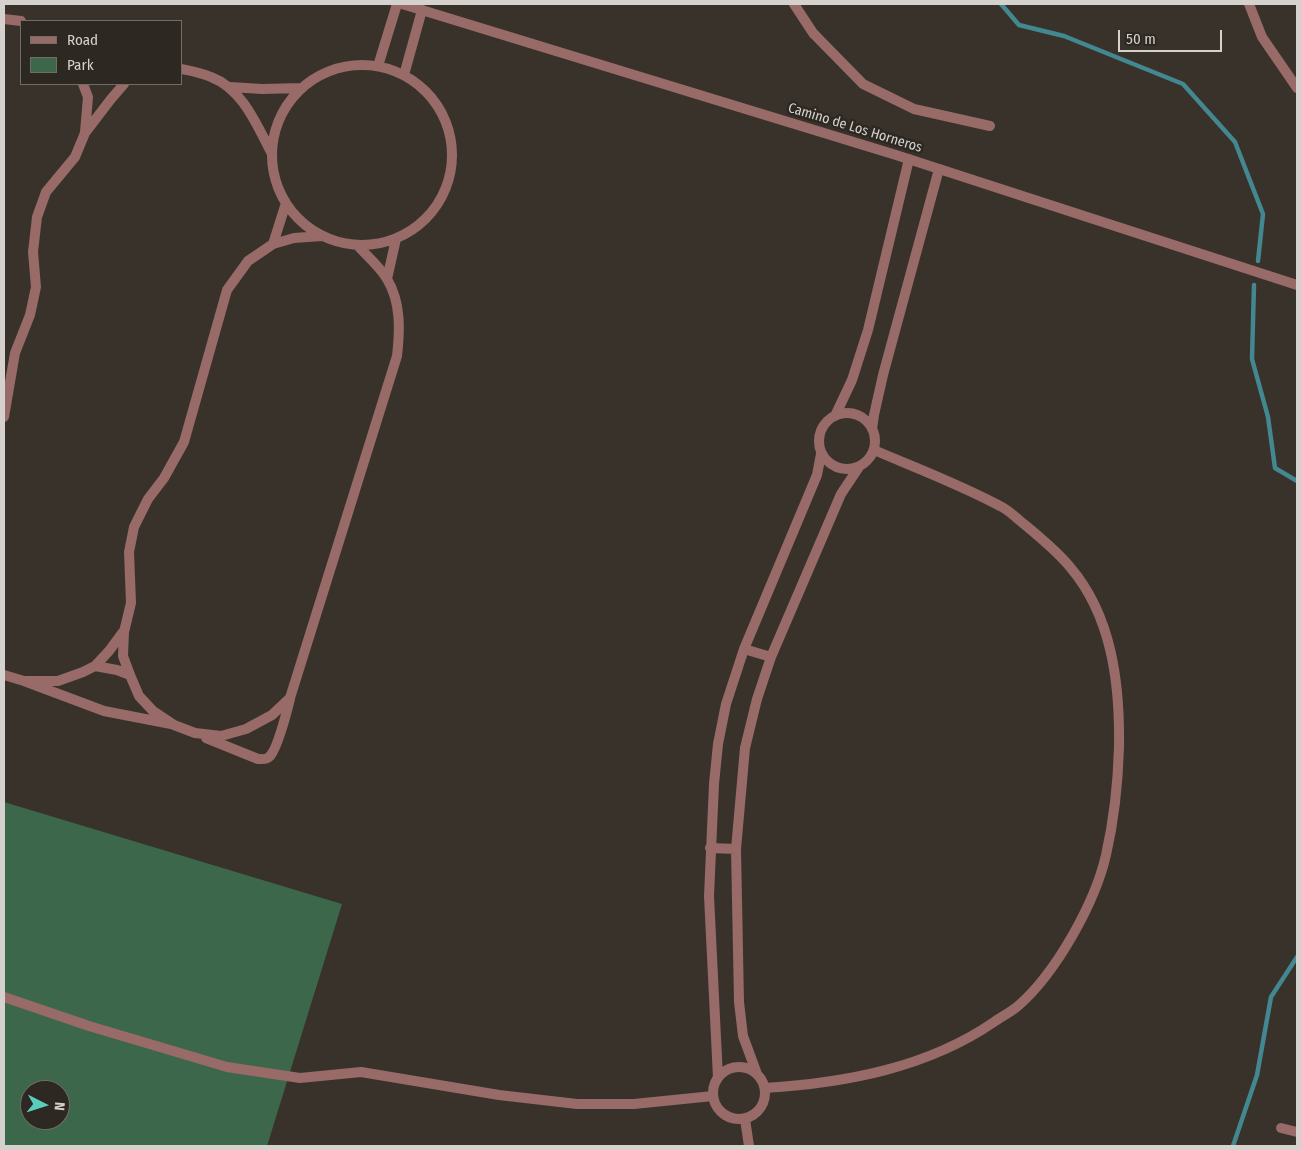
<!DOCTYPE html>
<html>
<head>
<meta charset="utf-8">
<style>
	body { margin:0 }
	#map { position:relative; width:1301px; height:1150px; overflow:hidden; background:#38322b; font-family:"Fira Sans Condensed",sans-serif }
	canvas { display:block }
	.frame { position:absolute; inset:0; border:5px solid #d5d1cd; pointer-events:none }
	.legend { position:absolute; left:20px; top:20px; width:162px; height:65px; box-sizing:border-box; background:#2d2822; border:1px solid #706c66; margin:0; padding:6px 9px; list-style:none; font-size:15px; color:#d5d1cd }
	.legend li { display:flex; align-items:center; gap:10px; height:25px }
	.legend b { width:25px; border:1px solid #706c66 }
	.north { position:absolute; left:20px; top:1080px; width:50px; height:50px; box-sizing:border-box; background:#2d2822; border:1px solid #706c66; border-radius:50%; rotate:95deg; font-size:14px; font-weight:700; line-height:20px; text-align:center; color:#d5d1cd }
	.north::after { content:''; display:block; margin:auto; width:18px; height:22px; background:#59cebe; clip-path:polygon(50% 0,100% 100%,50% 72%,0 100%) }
	.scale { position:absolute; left:1118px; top:30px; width:104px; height:22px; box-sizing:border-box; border:2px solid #d5d1cd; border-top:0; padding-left:6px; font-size:15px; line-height:18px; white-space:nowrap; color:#d5d1cd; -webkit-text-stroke:4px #2d2822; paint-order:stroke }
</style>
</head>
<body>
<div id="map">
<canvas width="1301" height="1150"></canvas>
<div class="frame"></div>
<ul class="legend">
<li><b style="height:6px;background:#986a68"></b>Road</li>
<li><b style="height:14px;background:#3c674a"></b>Park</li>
</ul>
<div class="north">N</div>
<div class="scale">50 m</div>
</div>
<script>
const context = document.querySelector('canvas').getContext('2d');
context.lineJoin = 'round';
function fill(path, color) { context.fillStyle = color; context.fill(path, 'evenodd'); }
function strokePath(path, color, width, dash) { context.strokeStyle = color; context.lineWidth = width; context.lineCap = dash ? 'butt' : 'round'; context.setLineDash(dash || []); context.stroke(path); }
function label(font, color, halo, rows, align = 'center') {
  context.font = font + ' "Fira Sans Condensed",sans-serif'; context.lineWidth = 5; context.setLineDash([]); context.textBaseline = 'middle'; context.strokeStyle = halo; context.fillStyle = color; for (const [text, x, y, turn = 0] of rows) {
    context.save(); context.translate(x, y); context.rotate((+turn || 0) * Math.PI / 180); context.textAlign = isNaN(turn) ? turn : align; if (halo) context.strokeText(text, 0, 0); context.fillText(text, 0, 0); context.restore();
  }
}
const green = new Path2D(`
	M4,802L342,904L267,1146H4ZM30,1090H60V1120H30Z`);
const stream = new Path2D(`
	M1001,4L1019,25L1064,36L1183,84L1235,142L1263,214L1258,261
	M1254,285L1252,359L1268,417L1275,468L1297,481
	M1233,1146L1257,1075L1271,997L1297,957`);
const minor = new Path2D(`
	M794,4L813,33L863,84L914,109L990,126
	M1249,4L1262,37L1297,88
	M4,19L21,21
	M272 155a90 90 0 1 1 180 0a90 90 0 1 1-180 0Z
	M378,66L397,4
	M181,69C191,71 202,73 211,77C243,89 257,126 272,154
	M404,75L422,10
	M83,84L88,97L85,132
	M230,87L262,89L302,88
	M322,236L294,238L273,244L248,261L227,290L184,442L164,478L148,499L134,527L129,552L131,603L124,632L123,656L130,675L139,696L153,711L174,725L195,733L221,736L246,729L272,715L290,698L397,356C400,330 401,302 387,279C380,267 367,256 358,246
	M273,244L286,203
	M387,279L396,239
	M819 441a28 28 0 1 1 56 0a28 28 0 1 1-56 0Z
	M835,416L852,380L868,330L909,159
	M4,417L15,353L30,315L36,287L33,252L37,217L46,192L75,157L85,133L111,99L124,84
	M872,429L874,415L883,375L939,169
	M744,649L771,657
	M95,666L109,651L123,632
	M4,675L24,681H58L83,672L95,666L117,670L130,675
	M24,681L104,711L171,724
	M206,738L258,759C262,759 266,760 269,757C277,751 287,711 290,699
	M710,848L736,849
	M4,997L89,1026L227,1067L300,1078L361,1072L499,1095L577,1104H634L713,1096
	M713 1093a26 26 0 1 1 52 0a26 26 0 1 1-52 0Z
	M757,1074L743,1036L739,1002L736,849L745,748L757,699L771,657L841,494L859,467
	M718,1078L709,896L714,784L718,744L726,704L744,649L817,475L821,454
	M765,1088C845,1083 927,1068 994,1022C1001,1017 1011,1012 1018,1006C1056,973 1095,903 1106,855C1114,820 1118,783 1119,747C1120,684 1112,616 1070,567C1055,549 1037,535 1019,520C1013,515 1007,509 1000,506C959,484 916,468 874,450
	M745,1119L749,1146
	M1281,1128L1297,1132`);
const tertiary = new Path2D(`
	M402,4L896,155L1297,285`);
const streetNames = [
	["Camino de Los Horneros",855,128,17]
];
fill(green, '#3c674a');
strokePath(stream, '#438791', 4.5);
strokePath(minor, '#986a68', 10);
strokePath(tertiary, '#986a68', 10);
label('14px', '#d5d1cd', '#2d2822', streetNames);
</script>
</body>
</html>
